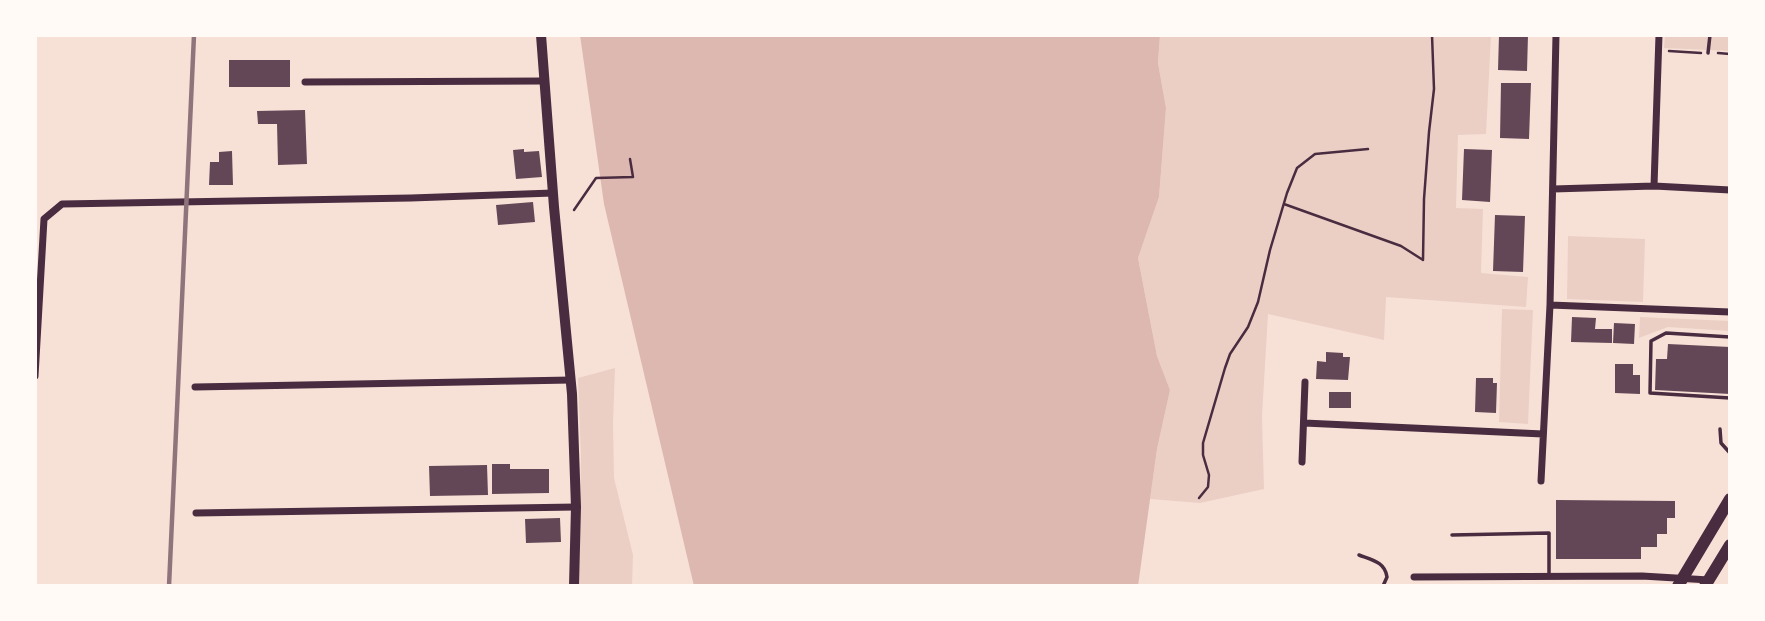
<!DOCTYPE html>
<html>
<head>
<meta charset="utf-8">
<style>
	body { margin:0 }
	#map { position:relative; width:1765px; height:621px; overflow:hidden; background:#f7e1d7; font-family:Helvetica,sans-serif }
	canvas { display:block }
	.frame { position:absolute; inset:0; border:37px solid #fffaf5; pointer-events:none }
</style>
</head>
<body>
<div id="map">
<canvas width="1765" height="621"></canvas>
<div class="frame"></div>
</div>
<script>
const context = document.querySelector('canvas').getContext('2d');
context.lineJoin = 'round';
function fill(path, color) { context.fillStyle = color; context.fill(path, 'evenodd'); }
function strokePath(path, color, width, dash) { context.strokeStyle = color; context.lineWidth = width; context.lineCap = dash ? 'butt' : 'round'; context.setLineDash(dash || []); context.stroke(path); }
const green = new Path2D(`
	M1160,35H1491L1486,134L1458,135L1456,208L1483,209L1481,273L1528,277L1526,307L1386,297L1384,340L1268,314L1262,416L1264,489L1200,503L1150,499L1157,449L1170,390L1157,356L1138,258L1159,197L1166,108L1158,63Z
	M1665,35H1730V51L1664,48Z
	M1568,236L1645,239L1643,302L1567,299Z
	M1502,309L1533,310L1528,424L1499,422Z
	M1640,317L1730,321V331L1668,327L1639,338Z
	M615,368L613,423L614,478L633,555L632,586H579L581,458L578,378Z`);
const water = new Path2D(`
	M580,35H1160L1158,63L1166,108L1159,197L1138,258L1157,356L1170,390L1157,449L1138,586H694L604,204Z`);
const building = new Path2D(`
	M1499,35H1528L1527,71L1498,70Z
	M229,60H290V87H229Z
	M1501,83H1531L1529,139L1500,138Z
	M305,110L307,164L278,165L277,124H258L257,111Z
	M524,149V152L539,151L542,177L516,179L513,150Z
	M1464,149L1492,150L1490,202L1462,200Z
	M232,151L233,185H209L210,162H219V152Z
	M533,202L535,222L498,225L496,205Z
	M1495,215L1525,216L1523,272L1493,271Z
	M1572,317L1596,318L1595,329H1612V343L1571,342Z
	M1614,323L1635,324L1634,344L1613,343Z
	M1668,344L1730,347V394L1655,390L1656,359H1667Z
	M1326,352L1343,353V357H1350L1348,380L1316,379L1317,361L1326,362Z
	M1615,364H1633V375H1640V394L1615,393Z
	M1476,378H1493V383H1497L1496,413L1475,412Z
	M1329,392H1351V408H1329Z
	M492,464H510V469H549V493L492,494Z
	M487,465L488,495L430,496L429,466Z
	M1556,500L1675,501V518H1667V534H1657V547H1641V559H1556Z
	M560,518L561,542L526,543L525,519Z`);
const path = new Path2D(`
	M1669,51L1701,53
	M1718,53L1730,54
	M1284,204L1401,246L1423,260
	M574,210L596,178L633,177L630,159
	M1423,260L1424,199L1429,132L1434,89L1432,35
	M1199,498L1208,487L1209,475L1203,455V443L1225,368L1230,354L1248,327L1258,302L1270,250L1287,193L1297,168L1315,154L1368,149`);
const service = new Path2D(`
	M1708,53L1710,35
	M1730,337L1666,333L1651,341L1650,393L1730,398
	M1720,429L1721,443L1730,453
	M1452,535L1549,533V575
	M1359,555C1372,560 1385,562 1387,577L1383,586`);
const minor = new Path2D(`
	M305,82L544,81
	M1654,186L1659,35
	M1553,189L1654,186L1730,190
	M1550,305L1730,312
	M35,376L44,219L62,204L411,198L553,193
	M195,387L571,380
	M1304,423L1543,434
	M1302,462L1305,382
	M1541,481L1550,305L1556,35
	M196,513L576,507
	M1414,577L1642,576L1709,580`);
const secondary = new Path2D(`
	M541,35L554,207L572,394L576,507L574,586`);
const trunk = new Path2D(`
	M1678,586L1730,499
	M1705,586L1730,545`);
const rail = new Path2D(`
	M169,586L194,35`);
fill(green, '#ebcfc5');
fill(water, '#dcb8b0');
fill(building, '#644757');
strokePath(path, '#4a2c40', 2.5);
strokePath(service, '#4a2c40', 3.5);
strokePath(minor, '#4a2c40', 7);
strokePath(secondary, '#4a2c40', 10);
strokePath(trunk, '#4a2c40', 12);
strokePath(rail, '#8f747c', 4.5);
</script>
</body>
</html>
